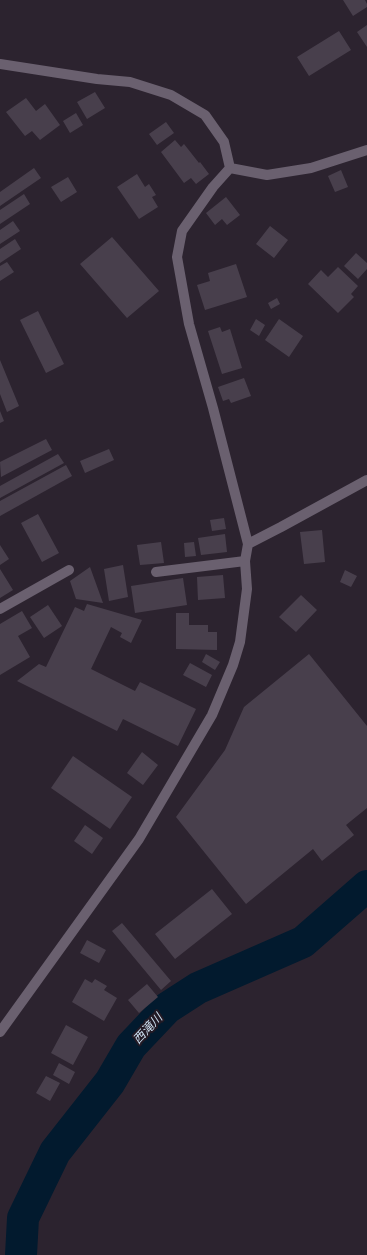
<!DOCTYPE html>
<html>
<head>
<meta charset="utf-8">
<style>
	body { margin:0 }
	canvas { display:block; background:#2c232f }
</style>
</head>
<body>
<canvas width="367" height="1255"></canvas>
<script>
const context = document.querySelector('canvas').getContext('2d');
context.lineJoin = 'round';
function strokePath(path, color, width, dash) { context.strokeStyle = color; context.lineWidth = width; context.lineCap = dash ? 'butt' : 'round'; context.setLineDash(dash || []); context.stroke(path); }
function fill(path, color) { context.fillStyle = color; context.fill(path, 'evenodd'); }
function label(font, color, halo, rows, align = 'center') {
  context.font = font + ' Figtree,"Noto Sans JP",sans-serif'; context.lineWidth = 4; context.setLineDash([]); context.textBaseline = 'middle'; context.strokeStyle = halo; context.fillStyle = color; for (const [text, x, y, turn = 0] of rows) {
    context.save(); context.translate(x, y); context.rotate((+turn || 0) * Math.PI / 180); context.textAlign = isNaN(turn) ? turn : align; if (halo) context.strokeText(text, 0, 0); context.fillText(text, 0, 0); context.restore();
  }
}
const river = new Path2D(`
	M21,1255L23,1218L55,1152L110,1082L131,1046L167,1008L198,988L303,942L367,886`);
const building = new Path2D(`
	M343,0H365L367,4V7L353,16Z
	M367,25V47L357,32Z
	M339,31L351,50L309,76L297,57Z
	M95,92L105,108L87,119L77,102Z
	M26,98L36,111L45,104L60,125L40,140L32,131L25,136L6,112Z
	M76,113L83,125L70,133L63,121Z
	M166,122L174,133L157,145L149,134Z
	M175,140L181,147L184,144L199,163L200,162L209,174L196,184L191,178L184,183L161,152Z
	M34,168L41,178L0,206V192Z
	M341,170L348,187L335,192L328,176Z
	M137,174L145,187L149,184L156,195L152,197L158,207L139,219L117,187Z
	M68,177L77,192L61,202L51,187Z
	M24,194L30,204L0,224V210Z
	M226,197L240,215L227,225L222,219L215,225L206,213Z
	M13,221L20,231L0,244V230Z
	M270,226L288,240L274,258L256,244Z
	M112,237L159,291L127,318L80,264Z
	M15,239L21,249L0,263V249Z
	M356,253L367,263V269L358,279L344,266Z
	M7,262L14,272L0,281V266Z
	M236,264L247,297L205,310L197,285L210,281L208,273Z
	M338,267L358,286L351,294L354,297L338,313L308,284L321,270L328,277Z
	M277,298L280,304L271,309L268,303Z
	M38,311L64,364L46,373L20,320Z
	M256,319L265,325L259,336L250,330Z
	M279,319L303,336L289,357L265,340Z
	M220,327L222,332L230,329L242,368L222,374L208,331Z
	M0,360L19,406L7,412L0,394Z
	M244,378L251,396L231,403L229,399L223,401L218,387Z
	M0,411L4,421L0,423Z
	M46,439L52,450L1,477L0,462Z
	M109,449L114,460L85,473L80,461Z
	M58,454L64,463L0,498V486Z
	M66,465L72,476L0,516V501Z
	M38,514L59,553L42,562L21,523Z
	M224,518L226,529L212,531L210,520Z
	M322,530L325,562L304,564L300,532Z
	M225,534L227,552L201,555L198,538Z
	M161,542L164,563L140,565L137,545Z
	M194,542L196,556L185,557L184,543Z
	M0,545L9,559L0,565Z
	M123,565L128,597L109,601L104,569Z
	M90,567L103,603L76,599L70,581Z
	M0,569L13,590L0,598Z
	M345,570L357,576L351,587L340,582Z
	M223,575L225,598L198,600L197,577Z
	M183,578L187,605L135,613L131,586Z
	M301,595L317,610L296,632L279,617Z
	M87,604L142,620L131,643L120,637L122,633L111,627L91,669L135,691L140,682L196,709L178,746L123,719L117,731L17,681L39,664L46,667L75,607L84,611Z
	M48,605L62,626L44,638L30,617Z
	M22,611L32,628L18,636L30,657L0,675V624Z
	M176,613H189V625H208V632H217V650L176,649Z
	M206,654L220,662L215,670L202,662Z
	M309,654L367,726V808L346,825L354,835L322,861L313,849L246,904L176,817L225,750L244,707Z
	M190,663L212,675L206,687L183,675Z
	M142,752L158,765L143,785L127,773Z
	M73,756L132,797L110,829L51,788Z
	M85,825L103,838L92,854L74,841Z
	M212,889L232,914L175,959L155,934Z
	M122,923L171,981L161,990L112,931Z
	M87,940L106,950L99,963L80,953Z
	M85,979L92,983L95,979L107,986L104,990L117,998L104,1021L72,1002Z
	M147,984L158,997L139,1013L128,1000Z
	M66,1025L88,1037L73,1065L51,1053Z
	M59,1063L75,1072L69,1084L53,1075Z
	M46,1076L60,1083L50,1101L36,1093Z`);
const minor = new Path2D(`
	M0,64L97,79L130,82L171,95L205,115L224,142L230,168
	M230,168L267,175L311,168L367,150
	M248,544L281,527L367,480
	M156,572L245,561
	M0,609L69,570
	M0,1032L139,839L212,715L233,665L240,642L247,589L245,561L248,544L213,408L189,324L177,257L182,231L213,187L230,168`);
const waterNames = [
	["西滝川",148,1029,-47]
];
strokePath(river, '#021a2e', 32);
fill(building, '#483f4c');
strokePath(minor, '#6a606f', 10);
label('italic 12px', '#ccdeef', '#221a25', waterNames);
</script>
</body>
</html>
